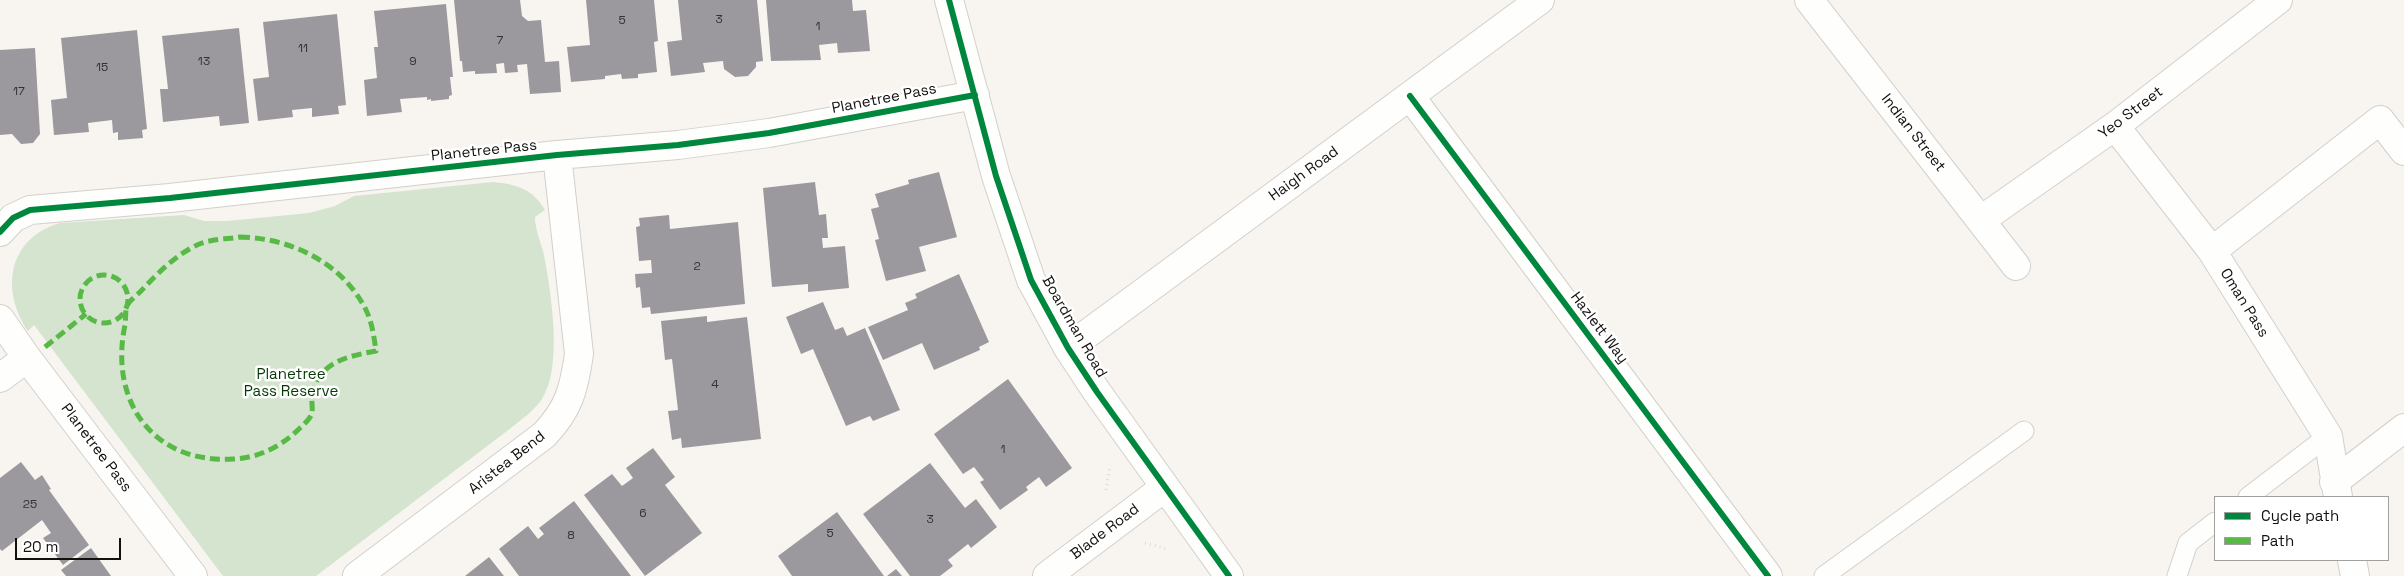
<!DOCTYPE html>
<html>
<head>
<meta charset="utf-8">
<style>
	body { margin:0 }
	#map { position:relative; width:2404px; height:576px; overflow:hidden; background:#f8f5f0; font-family:"Space Grotesk",sans-serif }
	canvas { display:block }
	.legend { position:absolute; left:2214px; top:496px; width:175px; height:65px; box-sizing:border-box; background:#fff; border:1px solid #a0a09f; margin:0; padding:6px 9px; list-style:none; font-size:15px; color:#12110e }
	.legend li { display:flex; align-items:center; gap:10px; height:25px }
	.legend b { width:25px; border:1px solid #a0a09f }
	.scale { position:absolute; left:15px; top:538px; width:106px; height:22px; box-sizing:border-box; border:2px solid #12110e; border-top:0; padding-left:6px; font-size:15px; line-height:18px; white-space:nowrap; color:#12110e; -webkit-text-stroke:4px #fff; paint-order:stroke }
</style>
</head>
<body>
<div id="map">
<canvas width="2404" height="576"></canvas>
<ul class="legend">
<li><b style="height:6px;background:#00873e"></b>Cycle path</li>
<li><b style="height:6px;background:#58b947"></b>Path</li>
</ul>
<div class="scale">20 m</div>
</div>
<script>
const context = document.querySelector('canvas').getContext('2d');
context.lineJoin = 'round';
function fill(path, color) { context.fillStyle = color; context.fill(path, 'evenodd'); }
function strokePath(path, color, width, dash) { context.strokeStyle = color; context.lineWidth = width; context.lineCap = dash ? 'butt' : 'round'; context.setLineDash(dash || []); context.stroke(path); }
function label(font, color, halo, rows, align = 'center') {
  context.font = font + ' "Space Grotesk",sans-serif'; context.lineWidth = 5; context.setLineDash([]); context.textBaseline = 'middle'; context.strokeStyle = halo; context.fillStyle = color; for (const [text, x, y, turn = 0] of rows) {
    context.save(); context.translate(x, y); context.rotate((+turn || 0) * Math.PI / 180); context.textAlign = isNaN(turn) ? turn : align; if (halo) context.strokeText(text, 0, 0); context.fillText(text, 0, 0); context.restore();
  }
}
const green = new Path2D(`
	M493,182C516,184 533,189 545,210L535,217C535,230 541,242 544,255C551,293 563,366 542,399C534,411 522,419 511,428L316,576H223L34,325L28,331C0,290 8,238 60,223L184,215L204,221H227L309,213L335,206L354,196Z`);
const building = new Path2D(`
	M454,0H520L522,16L528,21L541,20L545,62L559,61L561,92L530,94L527,64L517,65L518,72L505,73L504,63L496,64L497,73L475,74V71L463,72L462,61H460Z
	M586,0H654L658,41L654,42L657,72L638,74V78L622,79L621,74L605,76V79L571,82L567,47L590,45Z
	M678,0H757L763,61L756,62V67L748,76L735,77L724,69L723,61L703,63L705,72L671,76L667,42L682,40Z
	M766,0H852L853,11L866,10L870,51L838,53L837,43L819,45L821,60L771,61Z
	M446,4L453,77H450L452,95L449,96V99L431,101V99L427,100V97L400,99L402,112L367,116L364,80L377,78L374,47H378L374,11Z
	M337,14L346,105L338,106L339,114L312,117V108L292,110L293,117L258,121L253,79L269,77L263,22Z
	M239,28L249,123L220,126L219,116L163,122L160,89H168L162,36Z
	M137,30L147,129L142,130L143,138L118,140V132L113,133L112,120L88,123L89,132L54,135L51,100L67,98L61,38Z
	M35,48L40,134L33,143L21,144L12,134L0,135V50Z
	M939,172L957,237L919,247L926,271L886,281L875,240L879,239L871,209L879,207L875,194L909,184L908,180Z
	M815,182L819,215L826,214L828,238H822L823,248L845,246L849,288L808,292V284L772,287L763,188Z
	M669,215L670,229L738,222L745,304L651,314L650,307L642,308L640,287L636,288L635,274L652,273L651,260L639,261L636,227L640,226L639,218Z
	M959,274L989,342L979,347L980,350L934,370L922,343L883,360L868,327L908,310L905,303L917,298L915,294Z
	M823,302L835,330L843,327L847,336L865,328L900,410L873,421L870,416L846,426L813,349L801,354L786,317Z
	M707,316V322L747,317L761,439L682,448L681,438L672,440L668,411L678,410L672,359L665,360L661,321Z
	M1008,379L1072,468L1046,487L1039,477L1026,487L1028,490L1000,510L980,482L984,480L974,467L963,474L934,434Z
	M653,448L675,477L665,485L702,533L645,576L584,495L612,474L622,486L633,478L626,468Z
	M21,462L35,480L42,475L51,489L49,490L89,545L63,565L43,538L51,533L42,520L2,551L0,549V478Z
	M930,463L965,508L976,499L997,527L971,548L968,544L948,560L953,566L940,576H910L863,514Z
	M574,501L631,576H519L499,549L528,526L538,539L544,534L539,528Z
	M837,512L884,576H792L778,556Z
	M91,548L111,576H66L61,570Z
	M489,557L504,576H465Z
	M896,569L902,576H887Z`);
const path = new Path2D(`
	M1106,490L1110,467
	M1145,543L1168,549`);
const service = new Path2D(`
	M2248,497L2328,436
	M1824,576L2024,431
	M2177,576L2188,543L2215,522`);
const minor = new Path2D(`
	M1809,0L2016,266
	M1410,96L1768,576
	M2115,126L2212,251L2328,436L2338,497
	M1981,220L2115,126L2278,0
	M0,232L13,218L30,210L170,198L557,155L678,145L769,133L975,95
	M2212,251L2380,120L2404,151
	M0,319L27,358L193,576
	M1068,348L1540,0
	M0,378L27,358
	M2334,482L2404,428
	M2352,560L2355,576
	M357,576L544,435C569,409 574,389 579,354L557,155
	M1047,576L1164,488`);
const tertiary = new Path2D(`
	M949,0L996,176L1031,280L1068,348L1097,392L1229,576`);
const quiet = new Path2D(`
	M240,237C290,238 342,262 366,310C372,322 374,337 376,351C348,356 319,362 312,394C311,400 313,407 312,413C311,418 304,424 300,428C282,446 259,458 233,459C152,464 109,400 125,325C126,319 125,311 127,306C129,301 136,296 140,292C157,274 178,252 202,243C214,239 228,239 240,237Z
	M80 299a24 24 0 1 1 48 0a24 24 0 1 1-48 0Z
	M45,347L86,314`);
const cycleway = new Path2D(`
	M949,0L996,176L1031,280L1068,348L1097,392L1229,576
	M1410,96L1768,576
	M0,232L13,218L30,210L170,198L557,155L678,145L769,133L975,95`);
const numberNames = [
	["3",719,20],
	["5",622,21],
	["1",818,27],
	["7",500,41],
	["11",303,49],
	["13",204,62],
	["9",413,62],
	["15",102,68],
	["17",19,92],
	["2",697,267],
	["4",715,385],
	["1",1003,450],
	["25",30,505],
	["6",643,514],
	["3",930,520],
	["5",830,534],
	["8",571,536]
];
const streetNames = [
	["Planetree Pass",884,99,-11],
	["Yeo Street",2131,113,-37],
	["Indian Street",1913,133,52],
	["Planetree Pass",484,151,-6],
	["Haigh Road",1304,174,-36],
	["Oman Pass",2244,303,58],
	["Boardman Road",1074,327,60],
	["Hazlett Way",1599,328,53],
	["Planetree Pass",96,448,53],
	["Aristea Bend",507,463,-38],
	["Blade Road",1105,532,-37]
];
const parkNames = [
	["Planetree",291,375],
	["Pass Reserve",291,392]
];
fill(green, '#d4e4cf');
fill(building, '#9b999e');
strokePath(service, '#d2d0cc', 21);
strokePath(minor, '#d2d0cc', 30);
strokePath(tertiary, '#d2d0cc', 30);
strokePath(path, '#dcdbd9', 3, [1, 4]);
strokePath(service, '#fefefd', 19);
strokePath(minor, '#fefefd', 28);
strokePath(tertiary, '#fefefd', 28);
strokePath(quiet, '#58b947', 5, [10, 5]);
strokePath(cycleway, '#00873e', 6);
label('12px', '#343332', null, numberNames);
label('15px', '#12110e', '#fff', streetNames);
label('15px', '#053904', '#fff', parkNames);
</script>
</body>
</html>
